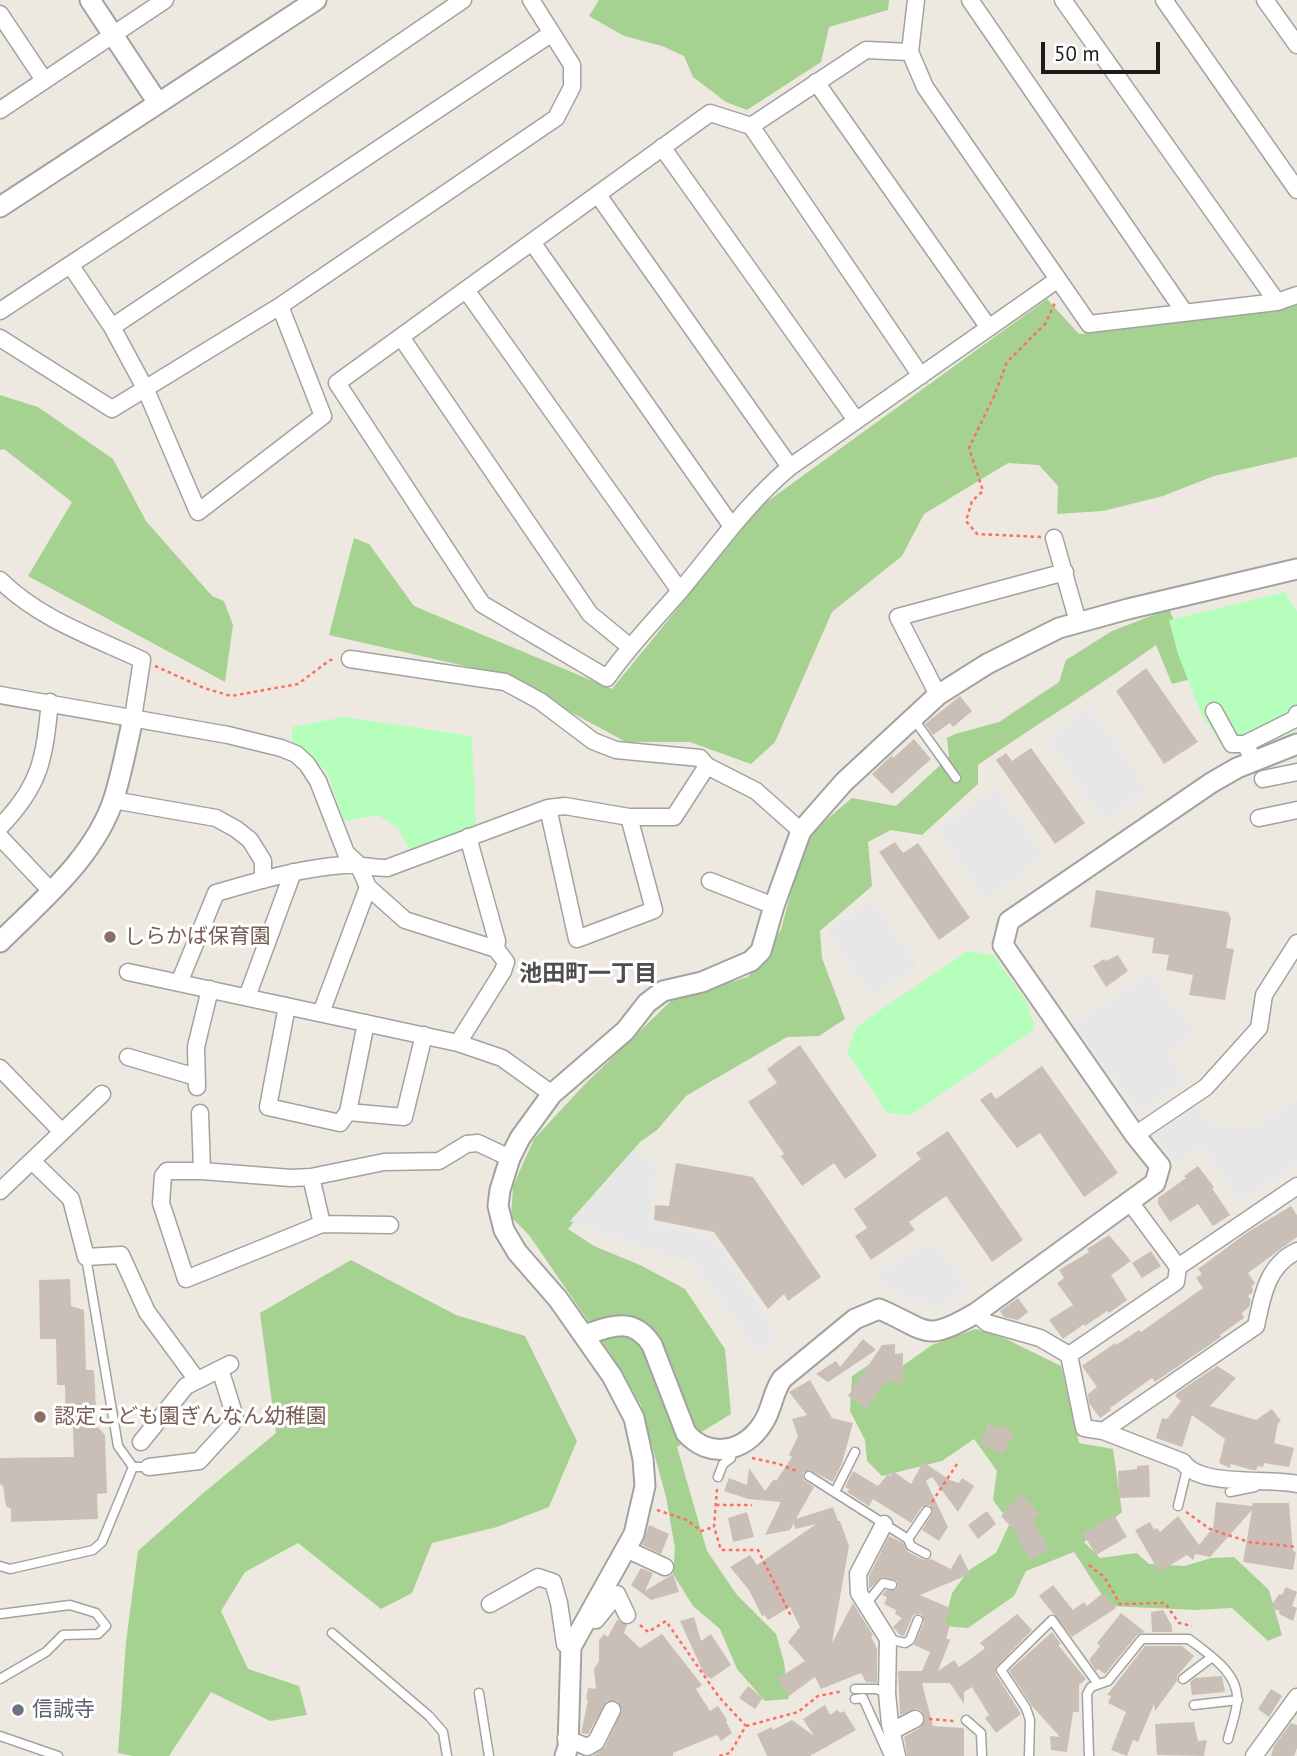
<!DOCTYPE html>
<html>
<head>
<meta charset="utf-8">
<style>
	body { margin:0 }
	#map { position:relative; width:1297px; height:1756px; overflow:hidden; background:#eee9e0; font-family:"PT Sans",sans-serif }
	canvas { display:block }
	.scale { position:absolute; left:1041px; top:42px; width:119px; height:32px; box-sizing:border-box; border:4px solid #1b1b1b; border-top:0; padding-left:9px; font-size:21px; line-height:24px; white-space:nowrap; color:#1b1b1b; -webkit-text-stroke:5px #fff; paint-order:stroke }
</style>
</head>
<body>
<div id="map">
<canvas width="1297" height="1756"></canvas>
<div class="scale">50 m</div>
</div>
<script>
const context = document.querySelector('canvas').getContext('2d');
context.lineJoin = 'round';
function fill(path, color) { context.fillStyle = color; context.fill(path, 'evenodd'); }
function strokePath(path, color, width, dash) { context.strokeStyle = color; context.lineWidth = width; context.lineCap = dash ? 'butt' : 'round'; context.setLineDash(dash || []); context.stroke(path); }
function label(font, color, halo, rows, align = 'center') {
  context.font = font + ' "PT Sans","Noto Sans JP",sans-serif'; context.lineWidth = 6; context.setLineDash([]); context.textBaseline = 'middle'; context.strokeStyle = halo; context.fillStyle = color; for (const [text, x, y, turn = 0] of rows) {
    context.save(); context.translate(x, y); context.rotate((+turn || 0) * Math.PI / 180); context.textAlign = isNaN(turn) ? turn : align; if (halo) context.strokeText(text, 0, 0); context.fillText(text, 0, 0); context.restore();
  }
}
const forest = new Path2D(`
	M599,0H889L888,10L829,27L821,62L747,110L726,102L693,77L684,56L662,46L624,36L589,16Z
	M1047,299L1079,334L1277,311L1297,302V457L1214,476L1163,496L1103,511L1057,514L1058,486L1039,465L1008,463L924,514L902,556L832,612L775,742L751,764L690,742H626L500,674L329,635L354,538L369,544L414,606L612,689L761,506Z
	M0,395L38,407L113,459L146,521L212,596L224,601L233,625L225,682L28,576L72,502L4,449L0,450Z
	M1169,609L1199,677L1172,684L1156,645C1098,687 1037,724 978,765V784L922,835L891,830L868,842L872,886L820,931L822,958L845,1019L819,1036L787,1037L686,1096L657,1130L640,1142L568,1229L594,1246L640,1265L685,1289L725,1349L731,1414L677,1447L707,1551L737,1595L776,1634L784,1662L789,1699L765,1701L737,1669L720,1629L693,1606L673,1574L675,1548L666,1497L641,1405L614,1359L529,1235L511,1217L513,1186L534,1139L587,1082L673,999L748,977L781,930L793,885L813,831L852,798L896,806L949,757L947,738L955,734L999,722L1059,682L1066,660L1112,631Z
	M351,1260L456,1315L525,1336L577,1441L549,1507L497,1527L432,1543L412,1593L381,1609L298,1543L245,1572L221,1611L248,1669L299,1686L307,1715L270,1721L211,1692L169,1756H133L118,1753L126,1642L138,1551L201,1495L276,1433L260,1313Z
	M976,1329L1004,1338L1061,1366L1079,1443L1113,1449L1122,1512L1084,1542L1100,1558L1137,1553L1149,1564L1185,1566L1211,1558L1234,1557L1269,1590L1282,1635L1268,1641L1232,1608L1196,1610L1109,1606L1074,1552L1026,1571L1014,1596L968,1628L944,1626L952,1593L969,1570L996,1553L1010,1523L993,1500L997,1471L974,1439L942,1461L882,1476L867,1461L865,1440L850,1411L852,1376L873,1362L898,1369L932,1345Z`);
const park = new Path2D(`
	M1285,592L1297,612V729C1278,748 1251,749 1226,751L1201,714L1178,654L1169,620Z
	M344,717L472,736L476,829L411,852L397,827L378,815L344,821L327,772L292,741V727Z
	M967,951L993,955L1027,1002L1035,1029L911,1115L887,1113L847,1052L856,1027Z`);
const parking = new Path2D(`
	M1089,705L1148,788L1105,823L1047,740Z
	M996,787L1046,856L986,901L936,830Z
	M873,899L918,966L871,997L826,930Z
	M1149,972L1197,1032L1168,1054L1184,1081L1140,1114L1074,1024Z
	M1297,1100V1165L1240,1203L1203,1147L1177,1165L1155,1134L1196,1105L1217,1126L1252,1127Z
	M633,1150L658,1164L649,1224L712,1235L779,1336L758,1352L691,1262L655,1253L570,1221Z
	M928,1239L969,1286L939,1309L887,1291L877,1275Z`);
const building = new Path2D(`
	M1146,668L1198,742L1164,764L1116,691Z
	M960,696L972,711L953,727L950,723L933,735L925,724Z
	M914,739L931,759L892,794L872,774L892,755L893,758Z
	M1031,748L1085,823L1055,844L996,760L1006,753L1012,761Z
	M895,842L903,853L918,843L970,918L939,940L879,852Z
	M1096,890L1228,912L1231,918L1226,948L1234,949L1225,1000L1189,995L1193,975L1166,970L1169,955L1152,953L1154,938L1090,927Z
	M1118,955L1128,971L1106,987L1093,966L1104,959L1106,961Z
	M800,1045L877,1156L845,1179L834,1163L802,1186L781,1156L784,1154L748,1102L777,1083L767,1069Z
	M1042,1066L1118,1173L1084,1197L1040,1133L1017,1148L980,1100L991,1092L996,1099Z
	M948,1131L1023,1240L992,1262L946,1196L909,1222L915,1230L871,1260L855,1236L867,1228L854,1209L921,1159L916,1153Z
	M676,1163L753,1177L821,1277L788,1301L784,1294L768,1309L714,1232L654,1220L655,1205L669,1206Z
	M1198,1166L1214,1187L1212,1188L1230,1215L1213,1226L1198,1204L1170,1222L1158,1204V1198L1186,1178L1184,1176Z
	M1291,1206L1297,1215V1237L1248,1273L1255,1283L1252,1286L1253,1292L1248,1296L1251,1300L1249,1307L1242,1313L1244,1318L1220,1335L1221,1337L1155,1382L1152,1378L1110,1408L1111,1410L1100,1418L1089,1403L1088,1394L1097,1387L1082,1366L1115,1343L1116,1345L1139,1330L1141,1332L1203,1288L1196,1278L1202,1274L1198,1269L1248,1232Z
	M1109,1235L1131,1261L1111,1275L1127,1300L1109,1313L1107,1311L1085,1326L1084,1324L1063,1339L1049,1320L1073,1305L1057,1283L1064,1278L1059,1270L1089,1252L1087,1249Z
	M1151,1251L1161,1266L1142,1278L1132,1263Z
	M70,1279L71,1306L84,1310L86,1370H94L97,1426L105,1435L107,1493L97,1494L98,1519L11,1522V1509L6,1506L3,1486L0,1484V1458L74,1457L73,1428L66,1425L65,1385H57L56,1339H40L39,1280Z
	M1018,1298L1028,1312L1018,1320L1004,1317L1000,1311Z
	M863,1339L876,1350L828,1382L816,1374L836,1361L840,1367Z
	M895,1344V1354L903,1353V1383L885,1382L867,1409L848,1396L882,1345Z
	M1217,1366L1236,1378L1210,1406L1256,1420L1272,1409L1281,1421L1278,1423L1274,1443L1294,1448L1289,1467L1264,1463L1263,1467L1258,1466L1256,1470H1252L1231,1464L1230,1468L1219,1463L1225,1439L1192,1415L1182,1447L1156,1438L1162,1418L1167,1419L1181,1401L1175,1396L1177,1393Z
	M810,1380L832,1418L853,1423L842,1463L833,1482L810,1470L803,1473L804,1480L814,1487L796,1519L833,1507L838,1521H840L849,1546L832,1643L853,1603L873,1635L871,1636L877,1649V1683L866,1682L861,1673L821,1689L815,1677L789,1696L777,1679L805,1661L788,1642L800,1627L790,1607L768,1620L765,1615L762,1616L749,1590L730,1567L750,1555L757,1565L816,1524L795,1529L794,1523L790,1530L765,1535L781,1502L748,1499L724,1491L729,1478L747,1485L749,1468L765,1491L774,1479L776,1481L792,1457L789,1455L798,1436L792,1419L807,1415L789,1392Z
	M988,1424L997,1429L999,1425L1014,1432L1004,1454L980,1444Z
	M923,1462L950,1480L959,1483L962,1478L974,1486L958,1512L932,1477L926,1481L948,1527L939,1541L922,1530L933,1512L930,1505L922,1507L911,1523L873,1499L869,1506L847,1492L849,1489L845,1487L853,1471L878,1486L888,1474L890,1476L893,1471L911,1484Z
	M1149,1465L1150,1497L1119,1498L1118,1471L1137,1469V1466Z
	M1021,1494L1040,1515L1032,1520L1049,1548L1031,1560L1017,1539L1020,1537L1001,1516Z
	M1216,1502L1252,1506L1253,1503H1289L1293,1551L1296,1552L1293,1570L1243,1562L1252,1510L1210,1557L1195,1554L1193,1560L1187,1555L1159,1572L1135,1530L1150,1522L1154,1530L1157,1528L1160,1532L1178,1516L1199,1545L1213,1528Z
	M987,1511L996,1524L978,1539L968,1525Z
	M747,1512L754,1537L733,1542L728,1518Z
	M1114,1515L1127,1537L1096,1555L1083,1534Z
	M649,1525L669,1534L661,1554L642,1545Z
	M889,1536L903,1543L908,1552L924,1560L931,1559L951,1569L960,1553L970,1574L920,1595L950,1608L945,1623L950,1626L946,1638L950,1640L938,1671L954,1660L959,1667L972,1658L985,1648L980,1643L1017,1614L1032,1630L995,1668L996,1674L1021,1714L996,1733L985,1718L989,1715L972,1687L964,1692V1704L950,1683H922L933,1726L964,1728V1756H907L904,1737L920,1728L925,1719L921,1711L916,1709L900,1715L898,1671H922L930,1652L914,1645L924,1622L921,1614L913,1615L904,1636L900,1635L893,1627L902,1618L895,1614L896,1610L884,1604L887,1597L882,1595L886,1590H896L898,1586L897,1581L882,1577L869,1589V1576Z
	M641,1568L653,1573L645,1591L673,1574L679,1592L651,1600L631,1585Z
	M1053,1585L1073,1610L1084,1602L1087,1606L1103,1593L1116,1608L1072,1637L1039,1596Z
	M1286,1587L1297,1592L1292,1606L1297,1608L1293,1621L1279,1614L1280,1611L1270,1608L1279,1594L1282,1595Z
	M1163,1610L1172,1626V1632H1152L1151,1612Z
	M1121,1613L1145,1632L1137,1635L1105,1674L1098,1669L1096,1671L1089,1660L1100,1646L1097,1643Z
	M694,1617L701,1641L711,1634L731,1665L711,1679L704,1674L680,1621Z
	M617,1620L627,1625L624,1633L640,1648L662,1634L702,1685L696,1689L710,1711L718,1706L727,1720L726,1722L732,1733L721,1741L717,1735L673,1753V1756H592L605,1747L622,1710L617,1701H607L588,1734L581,1733L588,1700L586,1699L588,1688L596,1689L594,1669L599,1661V1640L604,1634L608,1637Z
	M1052,1632L1061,1644L1058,1645L1086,1679L1079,1685V1712H1073L1067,1752L1051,1750L1050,1736L1060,1737L1032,1706L1009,1671Z
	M1145,1646H1182L1194,1656L1177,1676V1681L1155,1711L1154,1704L1138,1742L1133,1740L1127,1756L1111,1750L1126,1712L1108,1703L1111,1696L1107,1695Z
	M1222,1676L1225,1692L1192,1695L1190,1682L1195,1678Z
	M748,1686L763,1698L755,1709L739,1698Z
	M1271,1689L1282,1696L1269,1717L1258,1709Z
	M825,1705L830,1715L837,1710L841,1713L844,1711L856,1730L810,1756H767L757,1734L772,1727L773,1730L792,1720L814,1736L803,1719Z
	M1194,1722L1198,1741L1207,1740L1204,1756L1157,1755L1155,1724Z
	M1291,1723L1297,1725V1748L1294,1756H1271L1274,1746Z`);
const path = new Path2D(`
	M1041,537L977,534L966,521L972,501L983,491L969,448L994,396L1007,362L1045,324L1055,303
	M155,666L204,688L231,696L298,684L330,660H336
	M752,1458L779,1464L799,1472
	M717,1489L714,1527L721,1550H758L792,1618
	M932,1502L959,1461
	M716,1505H752
	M657,1510L687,1520L701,1531L714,1527
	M1186,1512L1210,1529L1249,1542L1297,1547
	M1089,1565L1105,1578L1120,1604L1165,1603L1179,1623L1192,1626
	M640,1625L648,1632L666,1621L719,1697L746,1726L730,1753L719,1756
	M929,1719L954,1721
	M746,1726L798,1712L818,1696L843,1691`);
const service = new Path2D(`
	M913,718L956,778
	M86,1257L118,1446L133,1467H149
	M809,1476L908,1539L927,1511
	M718,1477L723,1464L731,1458L730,1450
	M835,1492L855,1452
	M1230,1492L1255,1487
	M1178,1506L1187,1469
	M908,1539L911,1546L926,1554
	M0,1566L10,1569L93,1550L102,1542L133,1467
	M866,1604L883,1583L892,1585
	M0,1614L70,1605L96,1613L106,1626L98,1634L63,1635L46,1652L0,1679
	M332,1633L429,1716L443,1732L447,1756
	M888,1639L905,1643L910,1640L918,1620
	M1183,1679L1212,1657
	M855,1689H876L887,1693
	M479,1693L489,1756
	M855,1699L863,1698L889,1756
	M1194,1705L1238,1700
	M966,1720L981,1733L982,1756
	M0,1736L58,1756
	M1029,1756L1030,1720L1026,1708L1001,1670L1052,1620L1098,1684
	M1089,1756L1087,1694L1091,1687L1108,1681L1142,1639H1189C1208,1654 1240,1673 1237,1702C1236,1714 1231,1727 1228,1739`);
const minor = new Path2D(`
	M916,0L910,52L925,87L1089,324L1277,302L1297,295
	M970,0L1185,313
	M1063,0L1277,302
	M1164,0L1297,190
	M1265,0L1297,45
	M0,14L44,80
	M910,52L866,50L751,126L710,113L337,383L482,604L607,678C630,645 654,621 680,591C717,547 746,504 790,467L1057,280
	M816,82L989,328
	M0,110L165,0
	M751,126L921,376
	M662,147L856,420
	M598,195L790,467
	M532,242L731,525
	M71,266L112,327
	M466,290L680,591
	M280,306L323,416L198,512L146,390L112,327L552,33
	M0,311L238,154L463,0
	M401,337L590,614L629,646
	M0,338L112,409L280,306L556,118L572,87V65L531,0
	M1054,538L1078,622
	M0,580C39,619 93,637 142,660L133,718
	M350,659L505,682L540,701L593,741L616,750L700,758L707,766L756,791L801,831
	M0,695L228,735L281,748L296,754L307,764L318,781L346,853L358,864L368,887L405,920L496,949L506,962L503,971L458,1043L502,1058L552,1094
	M938,695L898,617L1065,572
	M1214,711L1232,744H1245L1254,761
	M1245,744L1295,719L1297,714
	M1263,779L1297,772
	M113,800L216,818L236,829L250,840L263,861V880
	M548,808L577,939L654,910L629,817
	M1259,818L1297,810
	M0,827C41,785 44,759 50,702
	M0,837L51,891
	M468,837L497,941L496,949
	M710,881L774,906
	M128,972L458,1043
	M179,983L216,893C258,881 300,868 344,865C359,864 372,868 387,868L548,808L565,806L629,817H674L707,766
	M247,997L293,872
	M287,1006L268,1107L340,1123L348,1112L404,1117L424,1035
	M321,1013L368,887
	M128,1057L196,1077
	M0,1068L62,1132
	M197,1087L196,1047L210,989
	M348,1112L366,1023
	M200,1113L202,1171
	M1135,1135L1206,1087L1259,1028L1264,995L1297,943
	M32,1161L71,1199L86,1257L121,1255L147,1312L197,1380
	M311,1177L322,1224
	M0,1191L102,1094
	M390,1225L322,1224L186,1279L161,1203L163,1176L167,1171H202L291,1178L311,1177L384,1162L439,1161L467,1144L478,1143L510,1158
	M1178,1267L1297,1186
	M976,1313L987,1323L1040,1338L1069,1355L1176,1282L1178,1267L1130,1202
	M1069,1355L1084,1428L1103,1431L1183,1462C1200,1488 1268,1477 1297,1484
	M1103,1431L1256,1326C1262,1297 1267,1265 1297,1251
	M141,1442L186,1386L230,1364
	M149,1467L199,1461L231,1426L235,1417L220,1369
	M884,1524L858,1574L859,1593L888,1639L887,1693L890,1724L897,1756
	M626,1549L665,1567
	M490,1604L538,1577L553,1582L559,1603L565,1644L571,1647
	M588,1617L596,1620L617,1594L627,1615
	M892,1731L915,1719
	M566,1738L587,1747L596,1742L612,1710
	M1254,1756L1297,1697`);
const tertiary = new Path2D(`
	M90,0L158,103
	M0,207L316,0
	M0,942C42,900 95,857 114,798C122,772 127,745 133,718
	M585,1335C613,1325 634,1317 652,1345L686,1433C709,1459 744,1453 763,1423C772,1410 772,1394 782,1379L855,1319L879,1309C929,1330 923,1344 976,1313L1155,1183L1160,1166L1135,1135L1003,945L1009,921L1211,783L1237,768L1297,744
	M565,1756L568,1747L571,1647L634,1534L645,1486L643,1459L634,1418L612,1376L558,1299L517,1252L504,1230L498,1206L500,1190L510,1158L520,1138L552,1094L625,1031L647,1003L663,991L702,982L751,961L761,951L774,906L801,831L844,782L938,695L987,664L1059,628L1128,609L1297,569`);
const markers = [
	[110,937,7,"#8d6e63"],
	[40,1417,7,"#8d6e63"],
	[18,1710,7,"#6b7280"]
];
const educationNames = [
	["しらかば保育園",124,937],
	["認定こども園ぎんなん幼稚園",54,1417]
];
const worshipNames = [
	["信誠寺",32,1710]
];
const neighbourhoodNames = [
	["池田町一丁目",588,974]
];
fill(forest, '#a5d290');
fill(park, '#b6febb');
fill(parking, '#e7e7e7');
fill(building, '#cabfb6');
strokePath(service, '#a2a2a2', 11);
strokePath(minor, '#a2a2a2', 19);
strokePath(tertiary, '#a2a2a2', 23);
strokePath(path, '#ff6d60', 2.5, [3.5, 3.5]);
strokePath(service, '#fff', 8);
strokePath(minor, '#fff', 16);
strokePath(tertiary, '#fff', 19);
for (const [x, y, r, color] of markers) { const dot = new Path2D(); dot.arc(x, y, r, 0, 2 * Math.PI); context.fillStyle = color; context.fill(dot); strokePath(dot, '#fff', 2.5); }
label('21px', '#785e54', '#fff', educationNames, 'left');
label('21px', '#5b616d', '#fff', worshipNames, 'left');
label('bold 23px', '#4e4e4e', '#fff', neighbourhoodNames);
</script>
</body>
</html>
